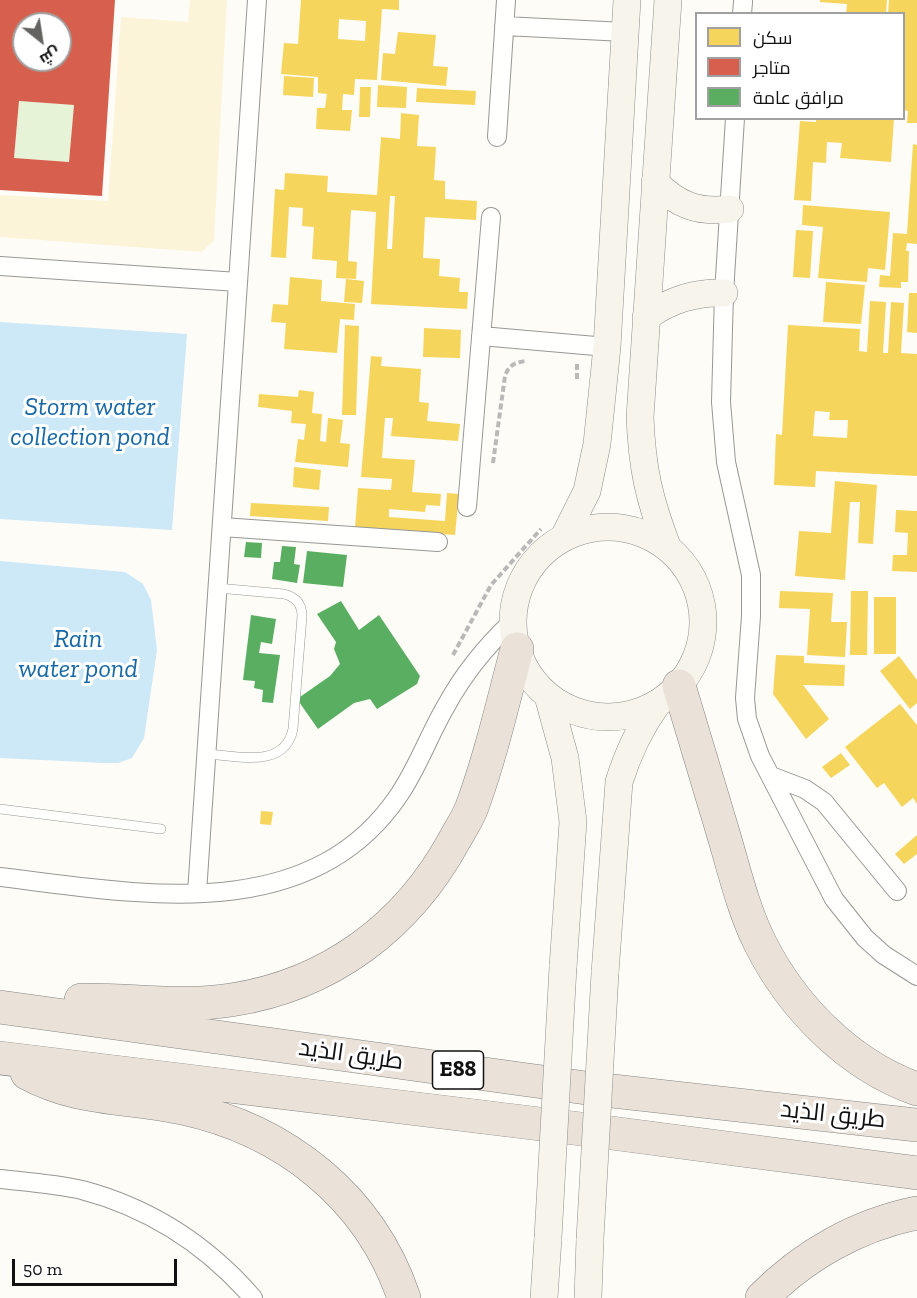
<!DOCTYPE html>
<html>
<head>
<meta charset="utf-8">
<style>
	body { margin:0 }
	#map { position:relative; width:917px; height:1298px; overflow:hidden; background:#fdfcf7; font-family:"Zilla Slab",Cairo,serif }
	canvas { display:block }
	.legend { position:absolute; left:695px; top:12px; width:210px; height:108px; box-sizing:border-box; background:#fff; border:2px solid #a0a0a0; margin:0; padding:8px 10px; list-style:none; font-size:18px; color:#111 }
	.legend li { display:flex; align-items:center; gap:12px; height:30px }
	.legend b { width:30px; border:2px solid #a0a0a0 }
	.north { position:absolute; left:12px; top:12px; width:60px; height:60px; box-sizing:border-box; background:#fff; border:2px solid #a0a0a0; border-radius:50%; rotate:150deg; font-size:16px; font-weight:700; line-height:24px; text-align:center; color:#111 }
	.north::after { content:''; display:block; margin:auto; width:21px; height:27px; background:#646362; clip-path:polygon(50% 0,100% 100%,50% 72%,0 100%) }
	.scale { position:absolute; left:12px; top:1259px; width:165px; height:27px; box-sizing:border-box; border:3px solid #111; border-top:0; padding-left:8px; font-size:18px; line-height:21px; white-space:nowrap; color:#111; -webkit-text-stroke:4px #fff; paint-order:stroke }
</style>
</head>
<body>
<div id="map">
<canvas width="917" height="1298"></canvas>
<ul class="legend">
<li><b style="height:16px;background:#f6d55c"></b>سكن</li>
<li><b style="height:16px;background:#d6604d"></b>متاجر</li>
<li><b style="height:16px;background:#5aae61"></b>مرافق عامة</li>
</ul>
<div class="north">ش</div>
<div class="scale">50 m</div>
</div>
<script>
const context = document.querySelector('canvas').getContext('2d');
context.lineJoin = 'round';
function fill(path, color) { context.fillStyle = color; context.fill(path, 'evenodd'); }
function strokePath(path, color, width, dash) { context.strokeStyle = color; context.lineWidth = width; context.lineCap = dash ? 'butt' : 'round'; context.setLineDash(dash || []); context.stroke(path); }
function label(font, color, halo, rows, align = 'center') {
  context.font = font + ' "Zilla Slab",Cairo,serif'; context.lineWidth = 6; context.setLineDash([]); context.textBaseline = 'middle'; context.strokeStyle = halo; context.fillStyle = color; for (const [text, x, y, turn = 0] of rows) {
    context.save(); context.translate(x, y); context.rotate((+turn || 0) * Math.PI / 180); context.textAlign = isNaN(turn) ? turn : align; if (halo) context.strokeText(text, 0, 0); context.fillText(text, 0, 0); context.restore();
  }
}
const green = new Path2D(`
	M19,101L74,105L69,162L14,158Z`);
const sand = new Path2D(`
	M190,0H227L214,240L202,252L0,237V195L108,201L121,17L188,22Z`);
const water = new Path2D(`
	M0,322L187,334L172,530L0,519Z
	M0,561L125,572L143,584L151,600L157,650L144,738L132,758L118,763H104L0,758Z`);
const homes = new Path2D(`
	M301,0H399V10L382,9L377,80L355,79L354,95L343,94L342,110H352L350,131L316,129L317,108H325L327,94L318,93V77L281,74L284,43L298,44ZM339,19L366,21L365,41L338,39Z
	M820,0H887L886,14H846L847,4L820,2Z
	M889,0H917V123H907L908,111L904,110V14H888Z
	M398,32L436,35L433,66L448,67L446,86L381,80L383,53L395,54Z
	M284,76L314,78L313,97L283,95Z
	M378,85L407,87L406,108L377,107Z
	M360,87H371L370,117H359Z
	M417,88L476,91L475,105L416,102Z
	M401,113L419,115L417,146L436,147L434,180L445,181V199L477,201L476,220L425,217L423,258L440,259L439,276L460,278L459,292H468L467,309L371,304L376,212L351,210L348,261L357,262L356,279L336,278L337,261L312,259L314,227L302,226L303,208L289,207L286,258L271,257L275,189L284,190L285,173L328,176L327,192L377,195L381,137L400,139ZM390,196H395L392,249H387Z
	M816,118H894L891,162L840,158L842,143L827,142L826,163L813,162L811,201L794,200L800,121L816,122Z
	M913,144L917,145V244L907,243L906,251H909L908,282H901V288L879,287L880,275L890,276L893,233L907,234Z
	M803,205L890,212L885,270L868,268L867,282L818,278L823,227L802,225Z
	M796,230L813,231L810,278L793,277Z
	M290,277L322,280L321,301L355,304L354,320L340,319L337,353L284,349L286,323L271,322L273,304L288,305Z
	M346,279L364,281L362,303L344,302Z
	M826,282L865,285L861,324L823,322Z
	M909,293H917V333L907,332Z
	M870,301L886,302L883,353H888L891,302L904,303L901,353L917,354V476L816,471L815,487L774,485L776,434L782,435L788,325L860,329L859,351L867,352ZM815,411L830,412L829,420H848L847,438L813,436Z
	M345,325L359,326L356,415H342Z
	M424,328L461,330L460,358L423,357Z
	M371,356L382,357L381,366L421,369L419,402L429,403L427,421L460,424L458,441L391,436L393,418H385L382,458L415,460L412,492L441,494L440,506L426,505L425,512L389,509V517L445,521L447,493L459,494L455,535L355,528L358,488L391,490L392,479L361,477Z
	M299,390L314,392L312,413L322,414L320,441L326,442L328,418L343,420L340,443L350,444L348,467L295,462L298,439L304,440L306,424L291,423L292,411L258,407L259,394L298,397Z
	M294,467L321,470L319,490L293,487Z
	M835,481L877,485L873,544L858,543L860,502H850L845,580L795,576L799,531L831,533Z
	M251,503L329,507L328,521L250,516Z
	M896,510L917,511V572L892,571L893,555H907L908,533L895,532Z
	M780,591L833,593L831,622H847L845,657L807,655L810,609L779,608Z
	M851,591H868L867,655H850Z
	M874,597H896V654H874Z
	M776,655L804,656V663L845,665L844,686L803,685L829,719L806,739L773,694Z
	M899,656L917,680V703L910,709L880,671Z
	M900,704L917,725V804L913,798L902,807L884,783L877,788L845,747Z
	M841,753L850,765L831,778L822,767Z
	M261,811L273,812L271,825L260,824Z
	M917,835V854L904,864L895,854Z`);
const shops = new Path2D(`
	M0,0H115L102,196L0,190ZM24,24H60V60H24ZM19,101L74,105L69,162L14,158Z`);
const public = new Path2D(`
	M246,542L262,543L261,558L244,557Z
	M282,546L296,547L294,564L300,565L297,583L272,579L274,562H280Z
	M307,551L347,555L343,587L303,583Z
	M341,601L359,630L379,615L420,676L417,684L377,709L370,699L354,703L318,729L297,699L330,676L340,664L334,649L336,642L317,614Z
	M251,615L276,619L272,644L261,642L259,653L280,655L273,703L262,702L263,690L254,688L255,681L243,680Z`);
const path = new Path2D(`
	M577,364V380
	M493,463L505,376C509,365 514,363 525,361
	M453,655L491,585L541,529`);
const service = new Path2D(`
	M207,754C238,756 285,769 293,729L302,616C302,604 296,597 284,594L217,588
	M0,809L161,829`);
const minor = new Path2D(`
	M742,14L743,2
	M504,26L625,32
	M735,118L724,293L721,402L726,462L751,575V616L745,698L747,719L760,756L834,899L865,938L884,955L917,976
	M497,137L506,0
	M0,266L238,282
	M481,336L607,347
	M467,507L491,217
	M222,527L438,542
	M771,776L805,789L824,802L897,891
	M0,877C135,893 309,929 399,795C418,767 429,735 446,706C464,673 486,646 513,621
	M197,893L257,0
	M0,1179C27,1182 55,1184 82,1190C150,1208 207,1245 253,1298`);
const secondary = new Path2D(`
	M655,182C677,205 698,213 730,209
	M646,317C671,300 694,292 724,293
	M513 622a95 95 0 1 1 190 0a95 95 0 1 1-190 0Z
	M564,537L587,491L597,444L607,347L627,0
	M667,546C649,499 642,468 640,417L668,0
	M548,696L565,758L573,822L563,967
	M605,973L619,782C628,753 639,729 657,704
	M544,1298L548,1238
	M588,1298L590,1239`);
const motorway = new Path2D(`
	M679,686C693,733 707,779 721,826C733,865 742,907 760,943C792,1007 849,1065 917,1089
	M81,1000C131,999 181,1008 231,1000C330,985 408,926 455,839C461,828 468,818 472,807C491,755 503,702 517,649
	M0,1007L586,1088L917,1125
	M0,1058L581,1129L917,1173
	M27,1073C78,1101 127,1096 182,1108C285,1130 370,1197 404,1298
	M762,1298C804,1255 858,1225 917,1213`);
const secondaryBridge = new Path2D(`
	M548,1238L563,967
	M590,1239L605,973`);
const shields = [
	[458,1070,51]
];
const shieldNames = [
	["E88",458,1070]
];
const streetNames = [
	["طريق الذيد",351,1055,8],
	["طريق الذيد",833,1115,6]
];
const waterNames = [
	["Storm water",90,408],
	["collection pond",90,438],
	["Rain",78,640],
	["water pond",78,670]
];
fill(green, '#e7f3d7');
fill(sand, '#fcf4d9');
fill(water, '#cde8f7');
fill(homes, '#f6d55c');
fill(shops, '#d6604d');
fill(public, '#5aae61');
strokePath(service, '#979795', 10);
strokePath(minor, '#979795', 20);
strokePath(secondary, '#8e8d8b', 28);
strokePath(motorway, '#858482', 34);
strokePath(path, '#b9b9b8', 4, [6, 3]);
strokePath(service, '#fffffe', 9);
strokePath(minor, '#fffffe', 18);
strokePath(secondary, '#f6f4eb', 27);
strokePath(motorway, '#eae1d8', 33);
strokePath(secondaryBridge, '#8e8d8b', 28, []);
strokePath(secondaryBridge, '#f6f4eb', 27);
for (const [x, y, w] of shields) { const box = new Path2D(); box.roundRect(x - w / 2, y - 19, w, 38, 4.5); context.fillStyle = '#fff'; context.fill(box); strokePath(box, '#111', 1.5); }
label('bold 22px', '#111', null, shieldNames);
label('24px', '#111', '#fff', streetNames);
label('italic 26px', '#1768a6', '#fff', waterNames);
</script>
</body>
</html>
